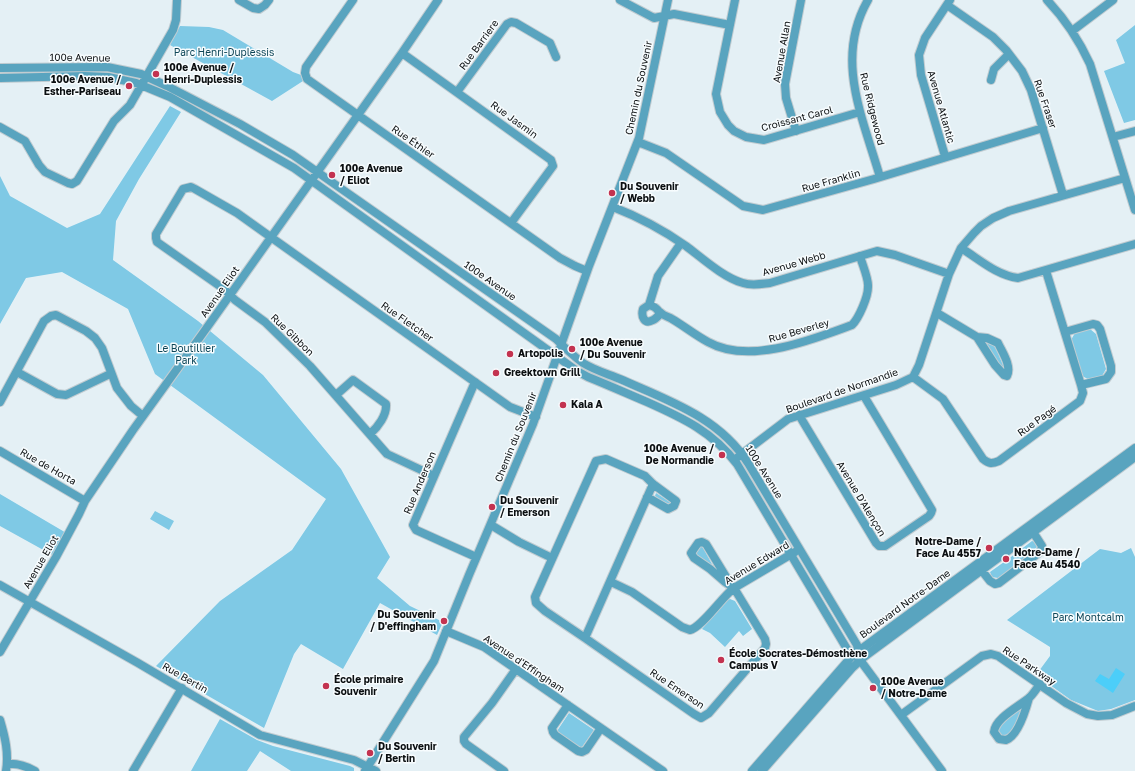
<!DOCTYPE html>
<html>
<head>
<meta charset="utf-8">
<style>
	body { margin:0 }
	canvas { display:block; background:#e4f0f5 }
</style>
</head>
<body>
<canvas width="1135" height="771"></canvas>
<script>
const context = document.querySelector('canvas').getContext('2d');
context.lineJoin = 'round';
function fill(path, color) { context.fillStyle = color; context.fill(path, 'evenodd'); }
function strokePath(path, color, width, dash) { context.strokeStyle = color; context.lineWidth = width; context.lineCap = dash ? 'butt' : 'round'; context.setLineDash(dash || []); context.stroke(path); }
function label(font, color, halo, rows, align = 'center') {
  context.font = font + ' "Golos Text",sans-serif'; context.lineWidth = 3; context.setLineDash([]); context.textBaseline = 'middle'; context.strokeStyle = halo; context.fillStyle = color; for (const [text, x, y, turn = 0] of rows) {
    context.save(); context.translate(x, y); context.rotate((+turn || 0) * Math.PI / 180); context.textAlign = isNaN(turn) ? turn : align; if (halo) context.strokeText(text, 0, 0); context.fillText(text, 0, 0); context.restore();
  }
}
const green = new Path2D(`
	M1135,25V120L1124,123L1104,71L1125,63L1116,40Z
	M180,26L209,27L223,30L293,72L301,75L303,81L272,101L170,45Z
	M170,106L181,112L139,179L116,221L113,260L198,321L263,375L341,469L390,557L377,578L410,606L443,622L437,635L380,603L343,669L301,644L294,654L264,728L156,666L220,601L292,550L326,499L155,374L128,309L62,272L26,278L0,324V176L10,196L67,228L100,214Z
	M1090,329L1096,334L1106,369L1102,376L1088,379L1082,376L1071,340L1075,333Z
	M985,343L995,346L1005,370H1003Z
	M656,493L670,502L671,504L668,505L655,496Z
	M0,494L68,534L56,557L0,526Z
	M155,511L174,521L169,530L150,519Z
	M1032,541L1035,542L1037,545L1036,550L998,578L992,577L990,572L1004,562L1006,563L1008,561L1007,560Z
	M700,546H702L713,566L696,554Z
	M1131,548L1135,557V700L1111,709L1098,711L1071,700L1036,675L1050,656V647L1007,620L1100,549L1121,553Z
	M730,599L735,601L752,629L743,636L739,631L725,647L710,633L702,629L726,601Z
	M1023,706L1024,707L1010,734L1008,736H1001L998,732L999,725Z
	M569,713L594,730L582,747H579L557,731Z
	M220,719L257,740L273,746L350,766L354,768V771H291L260,751L247,771H191Z`);
const water = new Path2D(`
	M1116,668L1125,674L1113,693L1095,681L1100,674L1109,679Z`);
const minor = new Path2D(`
	M239,0L253,8L259,9L265,5L269,0
	M353,0L306,67L305,73L307,79L560,258L575,266L587,271
	M620,0L654,18L674,14L730,25
	M735,0L716,94L720,112L728,125L734,131L746,137L764,140L860,112
	M868,0C834,59 863,118 880,177
	M1047,0C1065,19 1079,40 1090,64L1135,210
	M947,5L993,37L1006,50L1022,71L1031,90L1063,195
	M1072,31L1113,0
	M402,53L551,160L553,166L511,223
	M0,68L107,67L141,74L167,86L240,124L293,155L556,339C565,348 573,356 583,363C594,370 608,374 620,379C667,400 719,417 748,463L857,645L860,660
	M0,78L85,76L108,77L136,83L170,97L294,168L577,371L588,377C608,385 628,394 647,402C683,418 713,432 737,464L847,649L860,660L942,771
	M991,80L994,69L1009,54
	M457,92L507,24L511,22L516,23L550,43L556,57
	M0,127L25,141L39,165L45,172L68,183L72,184L77,181L114,121L130,105L173,30L176,20L177,0
	M796,131L786,98L785,84L801,0
	M1113,137L1135,131
	M638,142L666,153L743,206L763,210L874,179L1043,128
	M945,156L921,75L919,55L925,38L950,0
	M613,207C639,217 663,230 686,246C702,258 724,278 743,283C752,286 761,284 770,283L877,251L895,255L949,274
	M961,248C979,259 996,275 1018,278L1135,244
	M649,305C659,308 655,309 661,313C664,316 669,317 672,319C684,326 695,335 708,342C749,365 811,340 852,325C859,318 868,297 868,287C869,279 862,264 860,256
	M661,313C658,316 656,319 653,320C644,325 641,316 643,309L649,305L658,276L681,243
	M937,313L977,337L987,338L998,343C1002,352 1012,366 1007,376L1004,375L995,365L977,337
	M1065,332L1093,324L1097,325L1100,329L1111,366V372L1106,379L1081,385
	M17,372L57,394L66,395L110,374
	M913,377L943,399L983,459C989,464 992,464 999,461L1080,401L1083,393L1081,385L1046,271
	M475,382L413,525L416,530L476,557
	M336,395L353,380L386,404C387,415 378,427 370,434
	M0,402L44,321L51,316L56,315L86,331L95,338L102,348L117,388L131,406L143,416
	M799,415L876,543L879,546H885L929,516L931,513L932,510L864,396
	M0,451L85,501
	M738,457L788,419L896,385L913,377L919,365L949,274L961,248L974,233L981,226L993,218L1009,211L1125,178
	M434,476L387,454L310,366L265,322L235,300L224,289L157,242L156,238V234L183,189L191,187L195,189L237,213L265,233L510,407L536,417
	M647,497L668,509L674,506L676,501L653,484L645,476L606,459L596,461L535,597L536,603L545,611L585,638L694,714L701,718L709,713L765,648L766,644L765,639L734,588L725,582L710,569L694,558L691,553L698,543L702,542L706,544L728,580L730,585
	M491,525L519,542L552,558
	M979,567L990,581L995,584L999,583L1041,551L1042,546L1033,532
	M611,582L632,592L682,627L690,630C702,627 722,597 734,588L795,552
	M0,585L138,663L260,735L354,760L376,771
	M446,631L484,647L663,771
	M585,638L653,484
	M0,652L56,557L79,514L85,501L133,430L203,333L402,53L438,0
	M1029,698C1026,709 1018,736 1006,740L999,739L994,732C995,718 1020,706 1030,697C1034,693 1037,688 1040,684
	M568,705L552,728L553,732L555,735L578,751L582,752L586,750L601,728
	M901,715L982,656L991,654L998,656L1066,703L1087,714L1098,716L1112,715L1135,706
	M0,720C5,737 9,753 6,771
	M7,764C18,763 26,766 35,771
	M133,771L182,688
	M365,771L434,661L469,575L533,424L589,266L639,138L668,0
	M504,771L466,744L464,741V737L492,703L516,669
	M752,771L853,655L1135,448
	M762,771L852,668L864,657L1135,457`);
const markers = [
	[156,74,4,"#c33350"],
	[129,86,4,"#c33350"],
	[332,175,4,"#c33350"],
	[612,193,4,"#c33350"],
	[572,349,4,"#c33350"],
	[510,354,4,"#c33350"],
	[496,373,4,"#c33350"],
	[563,405,4,"#c33350"],
	[722,455,4,"#c33350"],
	[492,507,4,"#c33350"],
	[989,548,4,"#c33350"],
	[1006,559,4,"#c33350"],
	[444,621,4,"#c33350"],
	[721,660,4,"#c33350"],
	[326,686,4,"#c33350"],
	[873,688,4,"#c33350"],
	[370,753,4,"#c33350"]
];
const streetNames = [
	["Rue Barriere",479,45,-54],
	["Avenue Allan",782,52,-80],
	["100e Avenue",80,58,1],
	["Chemin du Souvenir",639,88,-78],
	["Rue Fraser",1045,104,71],
	["Avenue Atlantic",941,107,74],
	["Rue Ridgewood",872,109,76],
	["Croissant Carol",797,119,-15],
	["Rue Jasmin",514,120,36],
	["Rue Éthier",413,142,35],
	["Rue Franklin",831,181,-16],
	["Avenue Webb",794,264,-16],
	["100e Avenue",490,281,35],
	["Avenue Eliot",220,292,-55],
	["Rue Fletcher",407,322,35],
	["Rue Beverley",799,331,-16],
	["Rue Gibbon",292,335,44],
	["Boulevard de Normandie",842,391,-19],
	["Rue Pagé",1037,421,-36],
	["Chemin du Souvenir",516,437,-68],
	["Rue de Horta",48,467,30],
	["100e Avenue",764,472,58],
	["Rue Anderson",420,483,-67],
	["Avenue D'Alençon",861,499,59],
	["Avenue Eliot",41,562,-60],
	["Avenue Edward",757,563,-31],
	["Boulevard Notre-Dame",905,604,-36],
	["Avenue d'Effingham",524,664,34],
	["Rue Parkway",1029,666,34],
	["Rue Bertin",185,678,30],
	["Rue Emerson",677,689,34]
];
const parkNames = [
	["Parc Henri-Duplessis",224,53],
	["Le Boutillier",186,349],
	["Park",186,361],
	["Parc Montcalm",1088,618]
];
const poiNames = [
	["100e Avenue /",164,68],
	["Henri-Duplessis",164,80],
	["100e Avenue /",121,80,"right"],
	["Esther-Pariseau",121,92,"right"],
	["100e Avenue",340,169],
	["/ Eliot",340,181],
	["Du Souvenir",620,187],
	["/ Webb",620,199],
	["100e Avenue",580,343],
	["/ Du Souvenir",580,355],
	["Artopolis",518,354],
	["Greektown Grill",504,373],
	["Kala A",571,405],
	["100e Avenue /",714,449,"right"],
	["De Normandie",714,461,"right"],
	["Du Souvenir",500,501],
	["/ Emerson",500,513],
	["Notre-Dame /",981,542,"right"],
	["Face Au 4557",981,554,"right"],
	["Notre-Dame /",1014,553],
	["Face Au 4540",1014,565],
	["Du Souvenir",436,615,"right"],
	["/ D'effingham",436,627,"right"],
	["École Socrates-Démosthène",729,654],
	["Campus V",729,666],
	["École primaire",334,680],
	["Souvenir",334,692],
	["100e Avenue",881,682],
	["/ Notre-Dame",881,694],
	["Du Souvenir",378,747],
	["/ Bertin",378,759]
];
fill(green, '#7fc9e5');
fill(water, '#4ccef9');
strokePath(minor, '#c1ccd1', 10);
strokePath(minor, '#59a4bf', 8);
for (const [x, y, r, color] of markers) { const dot = new Path2D(); dot.arc(x, y, r, 0, 2 * Math.PI); context.fillStyle = color; context.fill(dot); strokePath(dot, '#f7fcfe', 1.5); }
label('10px', '#0b0f11', '#f7fcfe', streetNames);
label('10px', '#0e4658', '#f7fcfe', parkNames);
label('bold 10px', '#0b0f11', '#f7fcfe', poiNames, 'left');
</script>
</body>
</html>
